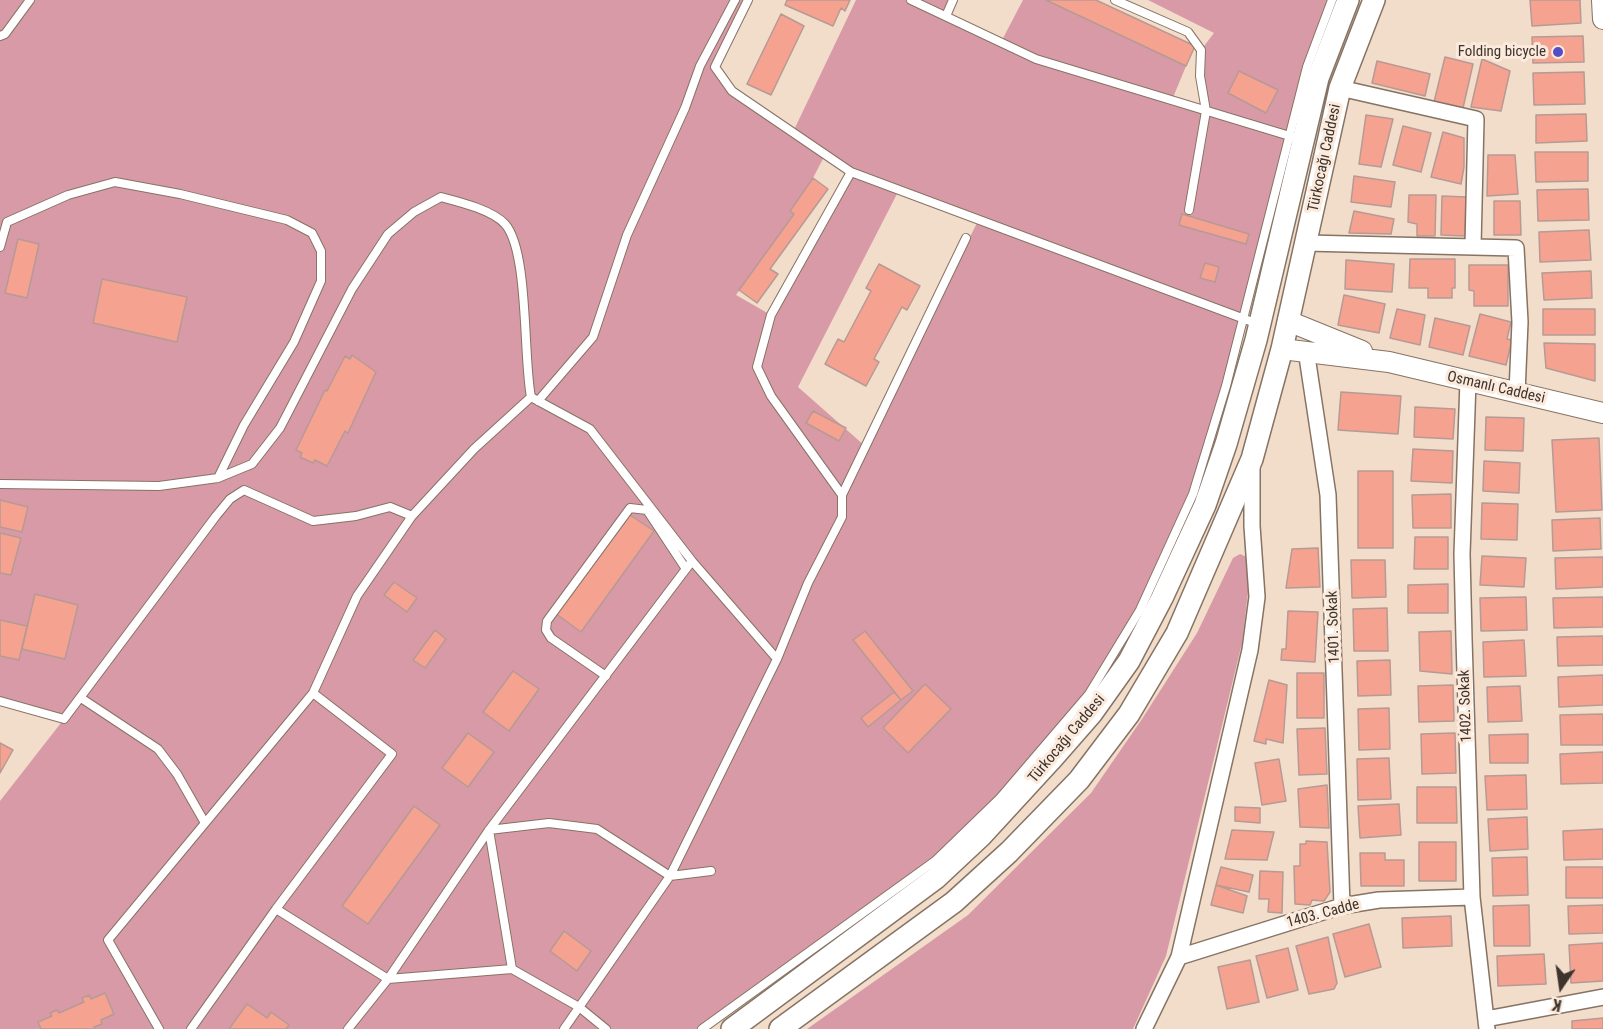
<!DOCTYPE html>
<html>
<head>
<meta charset="utf-8">
<style>
	body { margin:0 }
	#map { position:relative; width:1603px; height:1029px; overflow:hidden; background:#f2dcca; font-family:"Roboto Condensed",sans-serif }
	canvas { display:block }
	.north { position:absolute; left:1531px; top:957px; width:60px; height:60px; -webkit-text-stroke:4px #fceadc; paint-order:stroke; rotate:193deg; font-size:16px; font-weight:700; line-height:24px; text-align:center; color:#3c342d }
	.north::after { content:''; display:block; margin:auto; width:21px; height:27px; background:#3c342d; clip-path:polygon(50% 0,100% 100%,50% 72%,0 100%) }
</style>
</head>
<body>
<div id="map">
<canvas width="1603" height="1029"></canvas>
<div class="north">K</div>
</div>
<script>
const context = document.querySelector('canvas').getContext('2d');
context.lineJoin = 'round';
function fill(path, color) { context.fillStyle = color; context.fill(path, 'evenodd'); }
function strokePath(path, color, width, dash) { context.strokeStyle = color; context.lineWidth = width; context.lineCap = dash ? 'butt' : 'round'; context.setLineDash(dash || []); context.stroke(path); }
function label(font, color, halo, rows, align = 'center') {
  context.font = font + ' "Roboto Condensed",sans-serif'; context.lineWidth = 6; context.setLineDash([]); context.textBaseline = 'middle'; context.strokeStyle = halo; context.fillStyle = color; for (const [text, x, y, turn = 0] of rows) {
    context.save(); context.translate(x, y); context.rotate((+turn || 0) * Math.PI / 180); context.textAlign = isNaN(turn) ? turn : align; if (halo) context.strokeText(text, 0, 0); context.fillText(text, 0, 0); context.restore();
  }
}
const green = new Path2D(`
	M0,0H748L715,67L732,91L793,132L856,0H954L946,16L1001,42L1023,0H1046L1186,66L1172,100L1206,111L1201,50L1214,33L1148,0H1332L1307,67L1243,319L1193,494L1140,610L1089,694L1000,798L935,861L701,1029H0V801L64,719L0,701ZM825,155L851,172L771,315L736,295L794,214L790,210L813,178ZM899,190L978,221L865,446L798,387Z
	M1240,554L1247,557L1248,592L1242,643L1166,956L1133,1029H807L968,915L1091,793L1142,719L1197,633L1233,558Z`);
const building = new Path2D(`
	M787,0H850L845,11L841,8L833,26L785,5Z
	M1046,0H1096L1195,46L1186,66Z
	M1530,0H1580L1581,23L1532,26Z
	M781,14L804,26L771,95L747,84Z
	M1583,36L1584,62L1533,63L1532,37Z
	M1445,57L1473,64L1463,108L1434,102Z
	M1482,59L1510,71L1501,111L1471,107Z
	M1377,61L1430,74L1425,96L1372,83Z
	M1239,71L1278,90L1266,113L1228,93Z
	M1584,72L1585,104L1534,105L1533,73Z
	M1586,114L1587,141L1536,143V115Z
	M1366,115L1393,119L1381,167L1359,164Z
	M1403,126L1431,133L1421,172L1393,165Z
	M1443,132L1464,138V167L1461,184L1431,177Z
	M1535,152H1588V181L1536,182Z
	M1488,155H1515L1518,194L1487,196Z
	M1354,176L1395,182L1391,207L1351,202Z
	M813,178L828,189L770,269L778,274L757,303L739,290L794,214L790,211Z
	M1588,189L1589,220L1538,221L1537,190Z
	M1409,195H1436L1435,236H1417V224L1408,222Z
	M1442,196L1466,197L1465,236L1441,235Z
	M1494,201H1520L1521,235H1494Z
	M1354,211L1394,219L1391,234L1349,233Z
	M1182,214L1249,234L1246,244L1179,225Z
	M1589,230L1591,260L1540,262L1539,232Z
	M18,239L39,244L27,298L5,293Z
	M1410,259H1455V288H1452V298H1428V288H1409Z
	M1346,260L1394,264L1392,292L1345,289Z
	M1205,263L1219,267L1215,282L1200,278Z
	M879,264L920,286L907,310L902,307L874,359L879,362L866,386L825,364L838,339L844,342L871,291L866,288Z
	M1469,265H1508V306H1474V291L1469,290Z
	M1591,271L1592,298L1544,300L1542,273Z
	M102,279L187,297L177,342L93,323Z
	M1344,295L1385,304L1379,333L1338,325Z
	M1397,309L1425,315L1420,345L1390,338Z
	M1543,309H1595V335H1543Z
	M1480,314L1511,322L1507,339L1512,340L1506,365L1469,356Z
	M1435,318L1470,326L1463,355L1429,347Z
	M1544,343L1595,344V381L1546,368Z
	M352,355L376,372L348,433L345,431L327,466L315,460L313,463L300,457L302,453L296,450L325,390L327,391L345,356L350,359Z
	M1341,392L1401,396L1398,434L1338,430Z
	M1415,407L1455,409L1453,439L1414,437Z
	M813,411L846,428L839,441L806,423Z
	M1486,417L1524,418L1523,451L1485,450Z
	M1599,438L1602,510L1556,512L1552,440Z
	M1413,449L1453,451L1452,483L1411,481Z
	M1484,461L1520,463L1519,493L1483,491Z
	M1358,471H1393V548H1358Z
	M1451,494V528H1413L1412,495Z
	M0,500L28,507L22,532L0,527Z
	M1482,503L1518,504L1517,540L1481,539Z
	M627,513L654,531L581,632L555,613Z
	M1600,518L1601,549L1553,551L1552,520Z
	M0,533L21,538L11,575L0,573Z
	M1415,537H1448V569H1414Z
	M1318,548L1320,587L1286,588L1292,549Z
	M1482,556L1526,558L1524,587L1480,585Z
	M1603,557V587L1556,589L1555,558Z
	M1351,560H1385L1386,597L1352,598Z
	M394,582L417,598L407,612L384,595Z
	M1448,584V613H1408V585Z
	M35,594L78,605L65,659L22,649Z
	M1526,597L1527,630L1481,631L1480,598Z
	M1603,597V627L1554,628L1553,598Z
	M1387,608L1388,651H1354L1353,609Z
	M1288,611L1318,612L1315,662L1281,660L1282,649H1286Z
	M0,620L27,626L19,660L0,656Z
	M435,630L446,639L425,668L413,660Z
	M865,631L913,691L901,700L853,640Z
	M1451,631L1452,674L1420,671L1419,632Z
	M1603,636V665L1558,666L1557,637Z
	M1524,640L1526,676L1484,677L1483,642Z
	M1390,660L1391,695L1358,696L1357,661Z
	M513,671L539,689L509,731L483,712Z
	M1297,673H1324V718H1297Z
	M1603,675V705L1559,707L1558,677Z
	M1269,680L1287,685L1283,743L1266,739V744L1254,741Z
	M925,684L951,709L908,753L883,728Z
	M1453,685L1454,721L1419,722L1418,686Z
	M1520,686L1522,721L1488,722L1487,687Z
	M894,692L901,700L868,727L861,718Z
	M1389,708L1390,749L1359,750L1358,709Z
	M1603,714V745H1561L1560,715Z
	M1325,728L1327,774L1299,775L1297,729Z
	M468,733L494,752L468,787L442,768Z
	M1455,733L1456,773L1422,774L1421,734Z
	M1528,734V763H1490L1489,735Z
	M0,743L13,750L0,773Z
	M1603,752V783L1561,784L1560,754Z
	M1389,758L1391,799L1358,800L1357,759Z
	M1279,759L1286,801L1262,805L1255,763Z
	M1526,775L1527,809L1487,810L1485,776Z
	M1327,785L1329,828L1300,827L1298,789Z
	M1417,787H1456L1457,823H1417Z
	M1399,804L1401,835L1360,838L1358,806Z
	M414,806L440,825L368,924L342,906Z
	M1235,807L1260,808V823L1235,821Z
	M1527,817L1528,849L1490,851L1488,819Z
	M1603,829V859L1564,860L1563,831Z
	M1232,830L1274,832L1267,860L1225,859Z
	M1306,841L1327,842L1330,892L1324,901L1312,900L1310,905L1295,904L1294,866H1300V844H1306Z
	M1419,842H1456V881H1419Z
	M1360,853H1385V860H1404V886H1361Z
	M1527,857L1528,895L1493,896L1492,858Z
	M1221,867L1253,875L1249,892L1216,885Z
	M1566,867H1603V898H1566Z
	M1260,871L1283,872L1282,913L1268,912L1269,899H1259Z
	M1216,885L1247,896L1243,913L1211,905Z
	M1529,905L1530,946H1494L1493,906Z
	M1603,905V933L1569,934L1568,906Z
	M1451,916L1452,946L1403,948L1402,918Z
	M1369,924L1381,967L1345,977L1333,934Z
	M564,931L591,951L577,971L550,951Z
	M1328,937L1337,983L1334,989L1309,994L1296,946Z
	M1603,943V981L1571,983L1569,945Z
	M1288,948L1298,990L1267,998L1256,956Z
	M1544,954L1546,984L1498,986L1497,956Z
	M1250,960L1259,1002L1227,1009L1218,967Z
	M105,993L114,1014L101,1020L102,1024L94,1027L95,1029H41L38,1022L52,1016L50,1013L57,1010L59,1013L84,1002L82,998L89,995L91,999Z
	M247,1004L267,1018L271,1012L289,1025L286,1029H229Z
	M1603,1018V1029H1572V1021Z`);
const service = new Path2D(`
	M748,0L715,67L732,91L851,172L1258,324
	M911,0L1036,59L1293,137
	M1115,0L1188,32L1201,50L1200,76L1206,111L1189,210
	M946,16L953,0
	M0,36L5,34L30,0
	M0,247L7,222L68,195L115,182L180,194L287,220L312,233L321,251V281L294,342L244,425L218,478
	M538,401L593,337L627,235L685,108L700,66L735,0
	M0,484L159,486L218,478L252,464L280,428L352,289L388,234L414,212L441,197C460,202 492,210 505,224C529,251 523,357 531,397L590,429L692,561L777,659
	M842,495L771,396L757,367L771,315L851,172
	M606,676L551,638L546,630L547,621L630,508L647,510L686,569
	M81,698L158,749L177,774L205,823
	M0,701L64,719L216,516L230,499L244,490L313,521L356,516L390,507L412,516
	M276,909L388,979L512,969L579,1007L606,1029
	M512,969L489,830L549,823L597,829L670,876L711,871
	M159,1029L108,940L313,693L357,596L412,516L474,449L531,397
	M191,1029L276,909L392,754L313,693
	M348,1029L388,979L489,830L692,561
	M564,1029L670,876L777,659L808,583L842,517V495L966,238
	M702,1029L935,861L1000,798L1089,694L1140,610L1193,494L1226,386L1307,67L1332,0`);
const minor = new Path2D(`
	M1340,88L1476,119L1473,246
	M1306,243L1516,248L1520,322L1517,393
	M1306,350L1328,495L1342,906
	M1468,381L1462,554L1464,639L1472,897L1487,1029
	M1179,957L1342,906L1379,900L1472,897
	M1486,1019L1603,997
	M1144,1029L1179,957L1250,650L1257,597L1252,526V467`);
const tertiary = new Path2D(`
	M1602,0L1603,19
	M1288,321L1362,351
	M1282,349L1389,362L1603,413`);
const secondary = new Path2D(`
	M732,1029L936,878L982,835L1050,761L1092,713L1129,661L1162,598L1205,505L1226,444L1256,340L1318,78L1348,0
	M780,1029L954,902L1009,852L1079,780L1129,714L1177,633L1252,459L1282,349L1340,88L1374,0`);
const markers = [
	[1558,52,6,"#544dc5"]
];
const poiNames = [
	["Folding bicycle",1546,52]
];
const streetNames = [
	["Türkocağı Caddesi",1325,158,-78],
	["Osmanlı Caddesi",1496,388,13],
	["1401. Sokak",1334,627,-92],
	["1402. Sokak",1466,706,-92],
	["Türkocağı Caddesi",1067,739,-50],
	["1403. Cadde",1323,914,-15]
];
fill(green, '#d99aa8');
fill(building, '#f6a291');
strokePath(building, '#b69a94', 1.5);
strokePath(service, '#867363', 10);
strokePath(minor, '#867363', 18);
strokePath(tertiary, '#867363', 22);
strokePath(secondary, '#867363', 24);
strokePath(service, '#fff', 8);
strokePath(minor, '#fff', 15);
strokePath(tertiary, '#fff', 20);
strokePath(secondary, '#fff', 21);
for (const [x, y, r, color] of markers) { const dot = new Path2D(); dot.arc(x, y, r, 0, 2 * Math.PI); context.fillStyle = color; context.fill(dot); strokePath(dot, '#fceadc', 2); }
label('15px', '#3c342d', '#fceadc', poiNames, 'right');
label('15px', '#3c342d', '#fceadc', streetNames);
</script>
</body>
</html>
